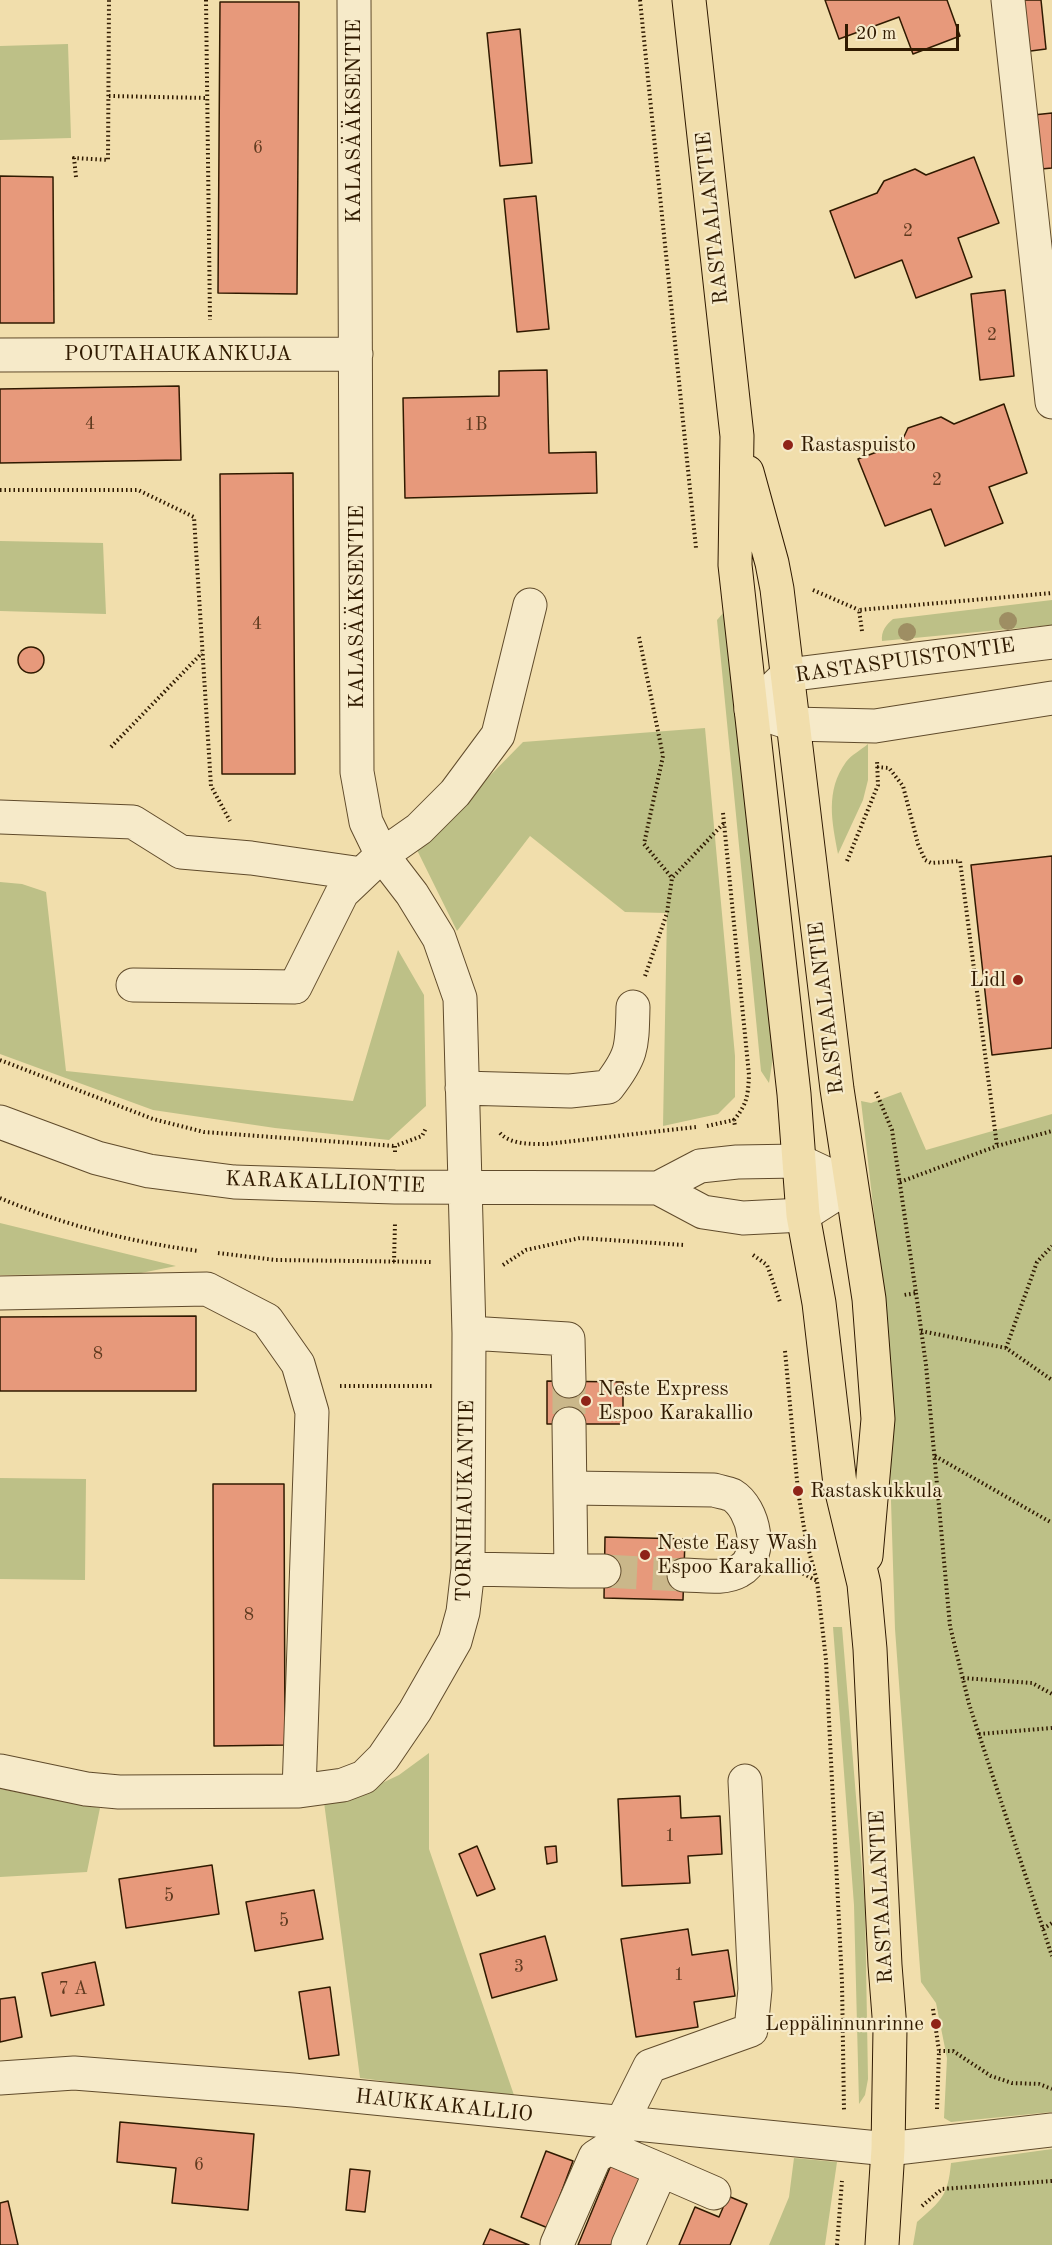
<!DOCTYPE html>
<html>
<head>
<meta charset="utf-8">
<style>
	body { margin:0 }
	#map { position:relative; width:1052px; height:2245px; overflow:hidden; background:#f1deac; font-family:"Old Standard TT",serif }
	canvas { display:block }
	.scale { position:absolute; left:845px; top:24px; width:114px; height:27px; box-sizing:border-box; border:3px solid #301a00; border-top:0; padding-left:8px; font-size:18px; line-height:21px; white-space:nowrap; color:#301a00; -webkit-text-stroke:4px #f6eac9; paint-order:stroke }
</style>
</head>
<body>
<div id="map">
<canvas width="1052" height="2245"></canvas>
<div class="scale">20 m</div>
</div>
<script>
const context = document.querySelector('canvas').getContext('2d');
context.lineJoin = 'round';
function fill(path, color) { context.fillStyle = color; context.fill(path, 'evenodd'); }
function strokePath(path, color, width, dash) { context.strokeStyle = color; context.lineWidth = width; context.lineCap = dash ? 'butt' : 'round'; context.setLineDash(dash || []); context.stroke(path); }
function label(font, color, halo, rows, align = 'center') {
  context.font = font + ' "Old Standard TT",serif'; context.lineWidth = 4.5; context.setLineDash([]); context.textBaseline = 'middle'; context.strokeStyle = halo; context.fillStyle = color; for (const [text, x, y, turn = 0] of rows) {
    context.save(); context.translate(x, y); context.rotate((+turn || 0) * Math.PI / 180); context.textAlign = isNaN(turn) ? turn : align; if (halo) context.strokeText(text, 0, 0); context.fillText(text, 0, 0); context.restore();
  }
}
const green = new Path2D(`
	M68,44L71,138L0,140V46Z
	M0,541L103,543L106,614L0,611Z
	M1052,600V625L882,641C881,631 886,625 893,619Z
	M724,612L774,1051L769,1083L761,1071L717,620Z
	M705,728L735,1056V1097L718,1114L663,1126L667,913L625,912L530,836L457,931L417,850L523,742Z
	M868,744V780L863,800L838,854C832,822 825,791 846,762C851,755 861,750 868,744Z
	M0,882L22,884L46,892L66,1071L353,1101L398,950L424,995L426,1106L389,1140L275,1128L153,1110L0,1054Z
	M901,1092L926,1150L1052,1114V2112L951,2122L944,2118L947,2058L936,2003L921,1982L895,1629L885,1309L861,1101L871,1103Z
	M0,1223L176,1266L136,1274L0,1275Z
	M0,1478L86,1479L85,1580L0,1579Z
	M833,1627H842L865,1906L868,2079L865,2095L859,2104L854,1905Z
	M429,1753V1849L515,2098L360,2078L324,1802L344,1801L399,1775Z
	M0,1789L100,1808L87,1872L0,1877Z
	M1052,2149V2245H913L917,2222C941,2201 948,2196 951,2163Z
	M794,2158L837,2162L825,2245H769L789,2197Z`);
const building = new Path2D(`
	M825,0H947L960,36L913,54L899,17L839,39Z
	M1018,0H1041L1046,49L1023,52Z
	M220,2H299L297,294L218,293Z
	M520,29L532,163L500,166L487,33Z
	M1052,113V168L1030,170L1024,116Z
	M974,157L999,223L958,238L972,277L916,298L902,260L855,278L830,211L877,193L884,181L915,169L926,175Z
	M0,176L53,177L54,323H0Z
	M536,196L549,329L517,332L504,199Z
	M1005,290L1014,376L980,380L971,294Z
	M547,370L549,453L596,452L597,493L405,498L403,398L499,396V371Z
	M179,386L181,460L0,463V389Z
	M1004,404L1027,473L989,487L1003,523L945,546L931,509L885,526L858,459L901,443L908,428L941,417L954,424Z
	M293,473L295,774H222L220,474Z
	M18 660a13 13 0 1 1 26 0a13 13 0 1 1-26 0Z
	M1052,856V1048L992,1055L971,865Z
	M196,1316V1391H0V1317Z
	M547,1381L623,1382V1424H547Z
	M213,1484H284L285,1745L214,1746Z
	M605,1537L685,1539L683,1600L604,1598Z
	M680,1796L681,1818L720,1816L722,1854L688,1856L690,1883L622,1886L618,1799Z
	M477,1846L495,1889L477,1896L459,1854Z
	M556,1846L557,1862L547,1864L545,1847Z
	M212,1865L219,1914L126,1928L119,1879Z
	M314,1890L323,1939L255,1951L246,1902Z
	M688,1929L692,1955L728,1950L735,1996L694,2002L698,2027L636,2037L621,1939Z
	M545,1936L557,1980L492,1998L480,1954Z
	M95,1962L104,2005L51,2016L42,1973Z
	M330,1987L339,2055L309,2059L299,1992Z
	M15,1997L22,2037L0,2042V1999Z
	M120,2122L254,2134L248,2210L172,2203L176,2168L117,2162Z
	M546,2151L573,2161L548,2228L521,2217Z
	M611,2165L644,2179L616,2245H578Z
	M350,2169L370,2171L365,2212L346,2210Z
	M728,2196L747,2204L730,2245H679L695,2207L719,2217Z
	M8,2201L18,2245H0V2203Z
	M490,2229L529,2245H483Z`);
const minorTunnel = new Path2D(`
	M569,1381V1424
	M604,1571L684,1575`);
const path = new Path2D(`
	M206,0L210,320
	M640,0L696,548
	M109,96L207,98
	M76,177L74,158L108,160L109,0
	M0,490H138L194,517L211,786L230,821
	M813,590L859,610
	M862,631L859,610L1052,593
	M639,637L663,756L644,844L672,878
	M111,747L202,653
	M877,767L889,768L903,786L918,844L925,860L931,863L960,861L997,1146
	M723,813L749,1075C748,1096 747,1104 734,1120L735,1126
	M847,861L878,785L877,760
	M645,976L667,913L672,878L724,823
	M0,1060L153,1119L204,1132L395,1146
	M876,1092L892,1130L916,1293L904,1295
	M707,1126L734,1120
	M500,1133C511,1145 532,1144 547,1144L696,1127
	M395,1152V1146L422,1136L426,1128
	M900,1182L997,1146L1052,1131
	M0,1198C63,1225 131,1242 199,1251
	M218,1253L276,1260L432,1262
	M753,1255L767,1265L780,1302
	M394,1262L395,1223
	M503,1265L526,1250L580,1238L684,1245
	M916,1293L926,1365L950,1626L969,1704L1052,1956
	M921,1331L1006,1348L1052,1380
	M1006,1348L1037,1262L1052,1246
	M785,1351L798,1491L806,1540L817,1581L826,1660L842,1982L844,2110
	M340,1386H432
	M935,1456L1052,1523
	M787,1565L817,1581
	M963,1678L1032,1683L1052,1694
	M979,1734L1052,1728
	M1043,1929L1052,1923
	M933,2009L939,2051L937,2109
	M939,2051H953L991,2076L1012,2083L1039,2084L1052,2089
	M922,2206L942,2189L1052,2181
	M837,2245L842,2181`);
const minor = new Path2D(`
	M1008,0L1052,402
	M0,355L356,354
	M1052,642L787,675L751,710L793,724L875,726L1052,698
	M0,817L133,822L181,852L251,858L362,874
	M133,985L295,987L342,893L382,855L419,829L455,793L498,735L530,605
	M462,1088L570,1091L608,1087C633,1055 632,1047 633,1007
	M0,1122L97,1158L149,1171L234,1182L395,1187L658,1188L700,1166L737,1162L799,1161L850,1185
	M658,1188L703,1212L743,1218L803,1215L850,1185
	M0,1293L207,1289L267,1320L298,1364L312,1412L299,1791
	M469,1333L568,1339L569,1381
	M570,1488L714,1490C720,1492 727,1493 732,1495C754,1508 765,1558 739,1571C723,1580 701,1575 684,1575
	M468,1569L571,1571L569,1424
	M571,1571H604
	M0,1771L86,1789L119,1792L299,1791L343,1785L364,1777L383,1758L415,1711L455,1641L463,1612L468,1569L469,1333L460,998L439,938L412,894L382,855L366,822L357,772L354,0
	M0,2078L74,2073L293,2090L888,2149L1052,2130
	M609,2148L661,2170L628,2245
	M661,2170L714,2193
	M557,2244L595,2157L609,2148L650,2066L751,2030L755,1989L745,1781`);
const major = new Path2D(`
	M689,0L737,436L735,565L794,1094L803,1215L819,1303L840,1484L864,1584L870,1649L885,1965L890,2029L888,2149L882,2245
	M747,472L772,563L777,589L837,1089L869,1299L878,1419L866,1556`);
const trees = [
	[1008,621],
	[907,632]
];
const markers = [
	[788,445,6,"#8f2418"],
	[1018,980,6,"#8f2418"],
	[586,1401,6,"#8f2418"],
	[798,1491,6,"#8f2418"],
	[645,1555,6,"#8f2418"],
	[936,2024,6,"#8f2418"]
];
const numberNames = [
	["6",258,148],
	["2",908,231],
	["2",992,335],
	["4",90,424],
	["1B",476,425],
	["2",937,480],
	["4",257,624],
	["8",98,1354],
	["8",249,1615],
	["1",670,1836],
	["5",169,1896],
	["5",284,1921],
	["3",519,1967],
	["1",679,1975],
	["7 A",73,1989],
	["6",199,2165]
];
const streetNames = [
	["KALASÄÄKSENTIE",354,121,-90],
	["RASTAALANTIE",713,218,-96],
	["POUTAHAUKANKUJA",178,354],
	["KALASÄÄKSENTIE",357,607,-90],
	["RASTASPUISTONTIE",905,661,-8],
	["RASTAALANTIE",827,1008,-97],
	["KARAKALLIONTIE",325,1183,2],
	["TORNIHAUKANTIE",466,1501,-89],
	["RASTAALANTIE",882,1897,-93],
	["HAUKKAKALLIO",444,2106,6]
];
const poiNames = [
	["Rastaspuisto",800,445],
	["Lidl",1006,980,"right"],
	["Neste Express",598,1389],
	["Espoo Karakallio",598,1413],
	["Rastaskukkula",810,1491],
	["Neste Easy Wash",657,1543],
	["Espoo Karakallio",657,1567],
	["Leppälinnunrinne",924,2024,"right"]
];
fill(green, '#bdc087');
fill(building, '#e7997b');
strokePath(building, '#301a00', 1.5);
strokePath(minorTunnel, '#cab78a', 33, [33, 16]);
strokePath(minor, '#604b2b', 35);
strokePath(major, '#301a00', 35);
strokePath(path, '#301a00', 4, [1.5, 3]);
strokePath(minor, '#f6eac9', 33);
strokePath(major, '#f1deac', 33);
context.fillStyle = '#9e8e63';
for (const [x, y] of trees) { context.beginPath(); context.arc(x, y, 9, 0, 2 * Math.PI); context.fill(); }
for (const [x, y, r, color] of markers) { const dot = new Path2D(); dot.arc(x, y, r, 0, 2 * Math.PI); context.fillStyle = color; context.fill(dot); strokePath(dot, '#f6eac9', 2); }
label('18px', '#5e3a1f', null, numberNames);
label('21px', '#301a00', '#f6eac9', streetNames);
label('21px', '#301a00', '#f6eac9', poiNames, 'left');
</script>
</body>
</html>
